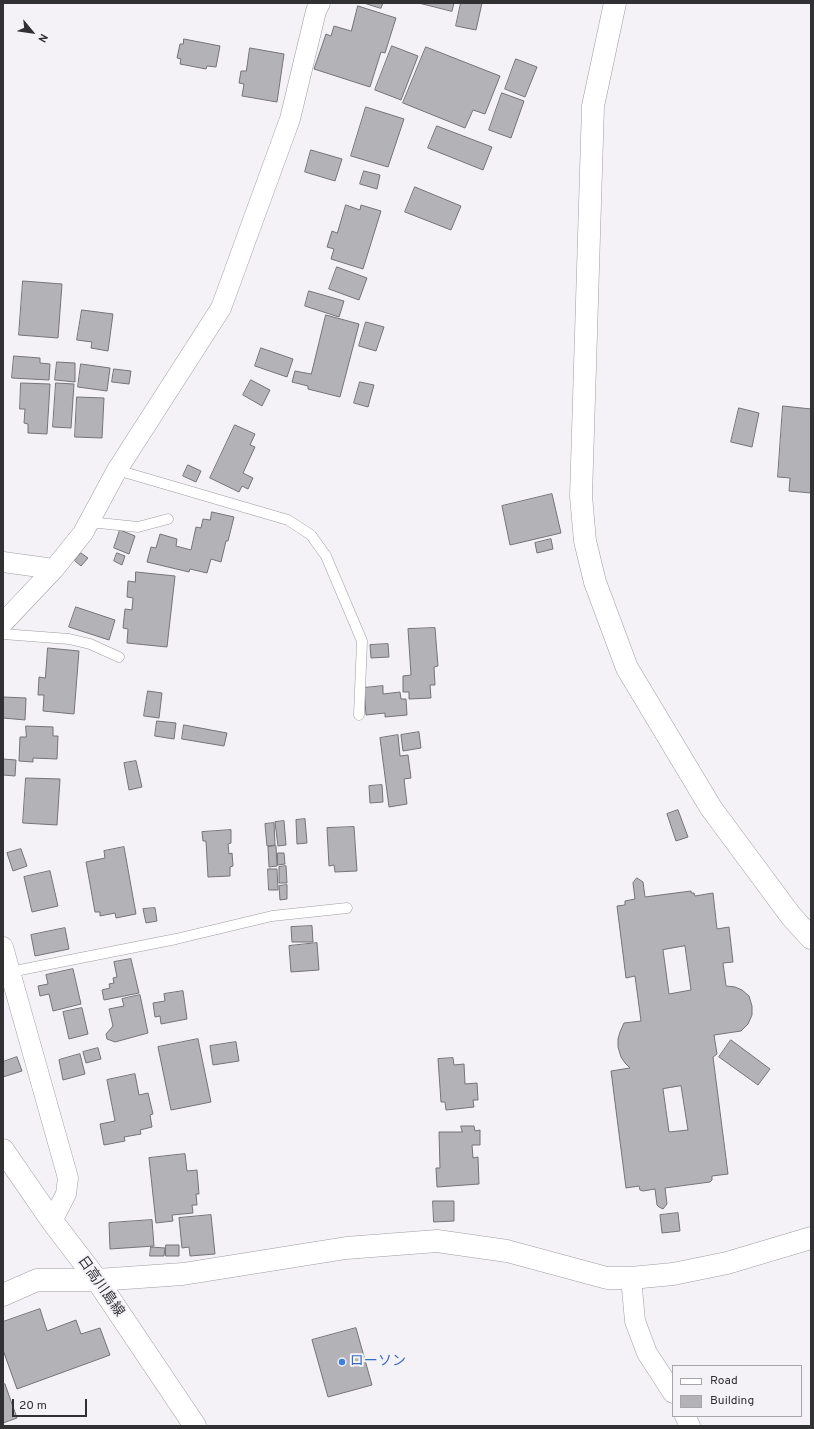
<!DOCTYPE html>
<html>
<head>
<meta charset="utf-8">
<style>
	body { margin:0 }
	#map { position:relative; width:814px; height:1429px; overflow:hidden; background:#f4f2f7; font-family:Overpass,sans-serif }
	canvas { display:block }
	.frame { position:absolute; inset:0; border:4px solid #313133; pointer-events:none }
	.legend { position:absolute; left:672px; top:1365px; width:130px; height:52px; box-sizing:border-box; background:#f4f2f7; border:1px solid #a6a5a9; margin:0; padding:5px 7px; list-style:none; font-size:12px; color:#313133 }
	.legend li { display:flex; align-items:center; gap:8px; height:20px }
	.legend b { width:20px; border:1px solid #a6a5a9 }
	.north { position:absolute; left:12px; top:12px; width:40px; height:40px; -webkit-text-stroke:3px #f4f2f7; paint-order:stroke; rotate:119deg; font-size:11px; font-weight:700; line-height:16px; text-align:center; color:#313133 }
	.north::after { content:''; display:block; margin:auto; width:14px; height:18px; background:#313133; clip-path:polygon(50% 0,100% 100%,50% 72%,0 100%) }
	.scale { position:absolute; left:12px; top:1399px; width:75px; height:18px; box-sizing:border-box; border:2px solid #313133; border-top:0; padding-left:5px; font-size:12px; line-height:14px; white-space:nowrap; color:#313133; -webkit-text-stroke:3px #f4f2f7; paint-order:stroke }
</style>
</head>
<body>
<div id="map">
<canvas width="814" height="1429"></canvas>
<div class="frame"></div>
<ul class="legend">
<li><b style="height:5px;background:#fff"></b>Road</li>
<li><b style="height:11px;background:#b3b2b7"></b>Building</li>
</ul>
<div class="north">N</div>
<div class="scale">20 m</div>
</div>
<script>
const context = document.querySelector('canvas').getContext('2d');
context.lineJoin = 'round';
function fill(path, color) { context.fillStyle = color; context.fill(path, 'evenodd'); }
function strokePath(path, color, width, dash) { context.strokeStyle = color; context.lineWidth = width; context.lineCap = dash ? 'butt' : 'round'; context.setLineDash(dash || []); context.stroke(path); }
function label(font, color, halo, rows, align = 'center') {
  context.font = font + ' Overpass,"Noto Sans JP",sans-serif'; context.lineWidth = 4; context.setLineDash([]); context.textBaseline = 'middle'; context.strokeStyle = halo; context.fillStyle = color; for (const [text, x, y, turn = 0] of rows) {
    context.save(); context.translate(x, y); context.rotate((+turn || 0) * Math.PI / 180); context.textAlign = isNaN(turn) ? turn : align; if (halo) context.strokeText(text, 0, 0); context.fillText(text, 0, 0); context.restore();
  }
}
const building = new Path2D(`
	M364,3H383L381,8Z
	M419,3H454L452,11Z
	M461,3H482L476,30L456,26Z
	M358,6L396,18L385,53L381,52L370,87L314,69L326,34L331,36L334,26L351,31Z
	M184,39L220,46L216,67L207,66L206,69L180,64L181,59L177,58L180,44H183Z
	M392,46L418,56L401,100L375,90Z
	M426,47L500,76L485,114L473,110L465,128L403,103Z
	M250,48L284,54L277,102L242,96L244,84L239,83L241,71H246Z
	M516,59L537,67L525,97L505,89Z
	M502,93L524,101L511,138L489,130Z
	M366,107L404,119L388,167L351,156Z
	M437,126L492,147L483,170L428,148Z
	M311,150L342,159L335,181L305,172Z
	M364,171L380,175L377,189L360,184Z
	M415,187L461,206L451,230L405,212Z
	M346,205L360,210L361,205L381,211L363,269L331,259L334,249L327,247L332,231L337,233Z
	M337,267L367,278L359,300L329,289Z
	M23,281L62,284L58,338L19,335Z
	M309,291L344,301L339,317L305,306Z
	M82,310L113,314L108,351L91,348L92,342L77,340Z
	M326,315L359,324L340,397L308,389V386L292,382L295,371L311,374Z
	M366,322L384,327L376,351L359,346Z
	M261,348L293,359L287,377L255,366Z
	M14,356L40,358V363L50,364L49,380L12,378Z
	M57,362L75,363V382L55,380Z
	M81,364L110,368L107,391L78,387Z
	M114,369L131,371L129,384L112,382Z
	M251,380L270,390L262,406L243,395Z
	M360,382L374,385L368,407L354,403Z
	M21,383L50,384L47,434L28,433V424L24,423L25,409H20Z
	M56,383L74,384L71,428L53,427Z
	M77,397L104,398L102,438L75,437Z
	M783,406L811,409V493L789,491L790,478L778,477Z
	M739,408L759,413L752,447L731,442Z
	M235,425L255,434L250,445L255,447L243,473L253,478L248,489L242,486L239,492L210,478Z
	M188,465L201,471L196,482L183,476Z
	M552,494L561,533L510,545L502,506Z
	M212,512L234,517L228,541H226L221,562L211,559L207,573L190,569L189,572L147,562L151,547L156,548L160,534L177,539L176,546L191,550L196,527L201,528L203,519L210,520Z
	M120,530L135,536L129,554L114,548Z
	M551,539L553,549L537,553L535,543Z
	M81,553L88,558L81,566L75,561Z
	M117,553L125,556L122,565L114,561Z
	M136,572L175,576L167,647L127,643L128,629L123,628L125,609L132,610L133,598L127,597L128,581L135,582Z
	M76,607L115,620L109,640L69,627Z
	M435,628L438,666L434,667L435,685H430L431,698L409,699V692H403V676L411,675L408,629Z
	M388,644L389,657L371,658L370,645Z
	M48,648L79,651L74,714L43,711L44,695H38L39,677L45,678Z
	M383,686V694L400,692L401,699H406L407,715L385,717V713L366,715L364,688Z
	M148,691L162,693L159,718L144,716Z
	M3,697L26,698L25,720L3,718Z
	M157,721L176,723L174,739L155,736Z
	M184,725L227,733L224,746L182,739Z
	M26,726L53,727V736H58L57,759L33,758V762L19,761L20,737H26Z
	M419,732L421,748L403,751L401,735Z
	M398,735L400,756L408,755L411,778L404,779L407,804L389,807L380,738Z
	M3,759L16,760L15,776L3,775Z
	M136,761L142,787L129,790L124,763Z
	M26,778L60,779L57,825L23,823Z
	M382,785L383,802L370,803L369,786Z
	M678,810L688,837L676,841L667,814Z
	M305,819L307,843L297,844L296,820Z
	M284,821L286,845L278,846L275,822Z
	M274,823L275,845L267,846L265,824Z
	M354,827L357,871L335,872L334,865L329,866L327,828Z
	M231,830V843L228,844L229,854L232,853L233,866L230,867V876L208,877L206,841H203L202,832Z
	M276,846L277,866L269,867L268,847Z
	M124,847L136,914L116,918L115,913L100,916V912H95L86,862L105,858L104,851Z
	M21,849L27,866L13,871L7,853Z
	M278,853H284L285,864L278,865Z
	M286,866L287,883H279V867Z
	M268,869H277L278,890H269Z
	M50,871L58,906L32,912L24,877Z
	M637,878L643,882L645,897L691,891V893H694L695,896L713,893L717,929L729,927L733,962L723,963L726,986L735,987L742,990L749,996L752,1006V1015L748,1024L741,1031L714,1035L717,1054L713,1057L728,1174L712,1176V1180L710,1182L665,1188L667,1204L663,1209L659,1207L657,1205L655,1189L643,1191L640,1190L639,1186L626,1188L611,1071L630,1068L625,1063L621,1057L618,1047V1039L620,1032L624,1023L641,1021L635,976L626,978L617,906L625,905V901L635,899L633,883ZM685,946L691,990L669,994L663,950ZM681,1086L688,1130L669,1132L663,1089Z
	M287,885V899L280,900L279,886Z
	M155,908L157,921L146,923L143,909Z
	M312,926L313,942H292L291,927Z
	M65,928L69,949L35,956L31,935Z
	M317,943L319,970L291,972L289,946Z
	M131,959L139,993L104,1000L102,990L110,988L109,984L114,983L113,978L117,977L114,962Z
	M73,969L81,1004L53,1011L49,994L40,996L38,986L48,984L46,975Z
	M183,991L187,1019L161,1024L160,1016L155,1017L153,1003L165,1001L164,994Z
	M140,995L148,1033L115,1042L107,1039L106,1034L113,1026L109,1009L124,1006L122,999Z
	M82,1008L88,1034L69,1039L63,1012Z
	M198,1039L211,1102L171,1110L158,1047Z
	M731,1040L770,1069L758,1085L719,1057Z
	M236,1042L239,1061L213,1065L210,1046Z
	M98,1048L101,1059L86,1063L83,1052Z
	M80,1054L85,1074L63,1080L59,1060Z
	M17,1057L22,1071L3,1077V1062Z
	M453,1058L454,1065L464,1064L465,1084L477,1083L478,1100H473L474,1107L446,1110L445,1102H441L438,1059Z
	M135,1074L139,1095L148,1093L153,1114L150,1115L152,1127L140,1130L141,1134L124,1137L125,1141L104,1145L100,1124L115,1121L107,1080Z
	M461,1126H474L475,1131L480,1130V1145H472L473,1158L478,1157L479,1184L437,1187L436,1168H440L439,1132H462Z
	M185,1154L187,1171L197,1170L199,1194H196L197,1205H192L193,1213L172,1215L173,1221L156,1223L149,1158Z
	M433,1201H454V1221L434,1222Z
	M678,1213L680,1231L662,1233L660,1215Z
	M211,1215L215,1254L190,1256L189,1247L182,1248L179,1218Z
	M152,1220L154,1246L110,1249L109,1223Z
	M166,1245H179V1256H166Z
	M151,1247L165,1248L164,1256H150Z
	M40,1309L47,1331L76,1320L81,1334L100,1328L110,1355L17,1389L3,1350V1322Z
	M356,1328L372,1385L328,1397L312,1340Z
	M5,1384L17,1418L3,1423V1385Z`);
const lane = new Path2D(`
	M117,470L288,520L311,535L326,556L362,641L359,715
	M89,522L138,527L168,519
	M3,634L69,639L90,644L119,657
	M10,972L176,939L272,916L347,908`);
const street = new Path2D(`
	M3,562L54,569
	M3,623L54,569L83,533L117,470L221,308L290,119L316,11L320,3
	M3,947L68,1178L66,1194L52,1221
	M631,1278L635,1321L647,1353L673,1393
	M685,1416L690,1426`);
const secondary = new Path2D(`
	M615,3L593,106L581,496L585,541L595,582L627,668L711,808L791,916L811,938
	M3,1295L37,1280H97L183,1274L346,1248L437,1241L507,1251L607,1278H631L673,1274L727,1263L811,1238`);
const primary = new Path2D(`
	M3,1150L52,1221L97,1280L195,1426`);
const markers = [
	[342,1362,4,"#3f7fe0"]
];
const streetNames = [
	["日高川島線",100,1287,55]
];
const shopNames = [
	["ローソン",350,1362]
];
fill(building, '#b3b2b7');
strokePath(building, '#747377', 1);
strokePath(lane, '#9e9da1', 11);
strokePath(street, '#9e9da1', 21);
strokePath(secondary, '#9e9da1', 23);
strokePath(primary, '#9e9da1', 23);
strokePath(lane, '#fff', 10);
strokePath(street, '#fff', 20);
strokePath(secondary, '#fff', 22);
strokePath(primary, '#fff', 22);
for (const [x, y, r, color] of markers) { const dot = new Path2D(); dot.arc(x, y, r, 0, 2 * Math.PI); context.fillStyle = color; context.fill(dot); strokePath(dot, '#f4f2f7', 1.5); }
label('14px', '#313133', '#f4f2f7', streetNames);
label('14px', '#366cbe', '#f4f2f7', shopNames, 'left');
</script>
</body>
</html>
